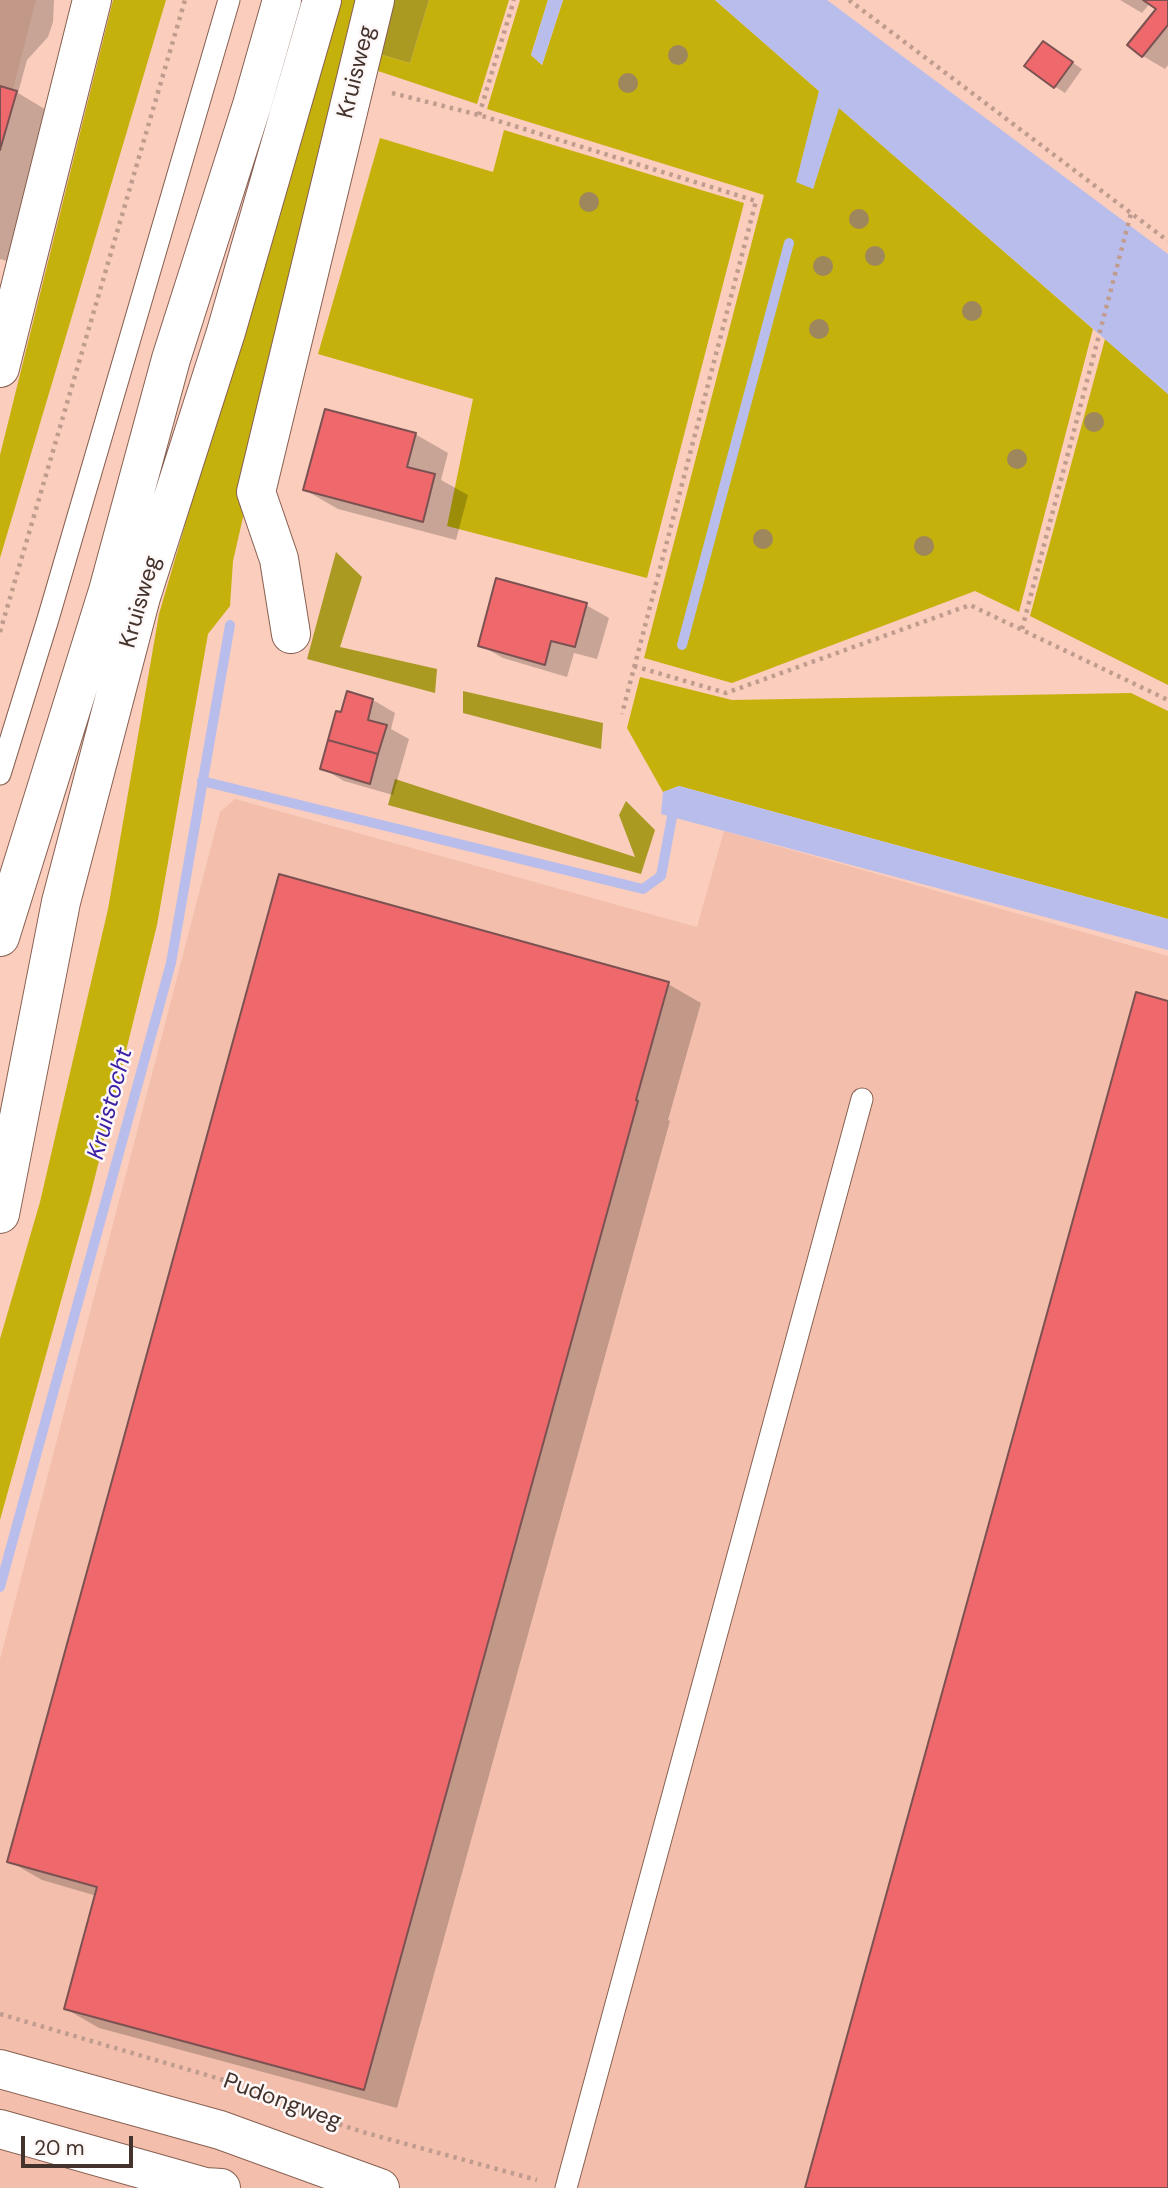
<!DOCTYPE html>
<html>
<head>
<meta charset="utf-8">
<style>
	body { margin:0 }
	#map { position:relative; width:1168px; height:2188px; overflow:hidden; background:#facdbd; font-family:"DM Sans",sans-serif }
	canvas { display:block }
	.scale { position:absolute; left:21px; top:2136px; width:112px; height:32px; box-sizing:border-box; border:4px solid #44322c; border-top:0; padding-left:9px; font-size:21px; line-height:24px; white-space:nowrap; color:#44322c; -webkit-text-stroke:5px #fdf8f7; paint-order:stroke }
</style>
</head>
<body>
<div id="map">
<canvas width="1168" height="2188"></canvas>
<div class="scale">20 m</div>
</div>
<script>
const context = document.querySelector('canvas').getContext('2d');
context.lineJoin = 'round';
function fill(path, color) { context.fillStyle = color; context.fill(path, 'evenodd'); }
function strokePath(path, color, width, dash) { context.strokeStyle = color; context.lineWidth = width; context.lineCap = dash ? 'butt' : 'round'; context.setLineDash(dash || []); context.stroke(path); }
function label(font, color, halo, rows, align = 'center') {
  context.font = font + ' "DM Sans",sans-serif'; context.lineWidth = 5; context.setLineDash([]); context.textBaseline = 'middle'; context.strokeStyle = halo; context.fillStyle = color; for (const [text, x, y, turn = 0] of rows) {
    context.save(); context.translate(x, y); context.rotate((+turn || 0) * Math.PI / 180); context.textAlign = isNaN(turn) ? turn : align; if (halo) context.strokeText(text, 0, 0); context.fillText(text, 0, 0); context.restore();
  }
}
const built = new Path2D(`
	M0,0H36L0,140Z
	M235,799L697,927L724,831L1168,956V2188H0V1659L220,812Z`);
const green = new Path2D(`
	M113,0H166L0,558V455Z
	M338,0H361L233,561L230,606L208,634L157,925L91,1193L0,1520V1339L40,1202L108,909L159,614Z
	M429,0H509L477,104L378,71L379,54L410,63Z
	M520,0H548L531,55L542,65L563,0H715L819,91L813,189L838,107L1093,329L1019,612L975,591L732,683L644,658L764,195L487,109Z
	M504,130L744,203L647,578L447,526L473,399L318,354L380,138L493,172Z
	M1105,339L1168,394V685L1030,616Z
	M640,677L732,700L1131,693L1168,711V919L679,786L663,792L627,728Z`);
const forest = new Path2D(`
	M392,0H429L410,63L379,54Z
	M336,552L362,577L340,647L437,669L435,693L307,659Z
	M463,691L603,723L601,749L463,713Z
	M395,779L635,857L619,815L626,801L655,830L641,874L388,805Z`);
const water = new Path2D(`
	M548,0H563L542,65L531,55Z
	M715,0H827L1168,254V394L839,108L813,189L796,182L819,91Z
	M679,786L1168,919V950L661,814L663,792Z`);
const shadow = new Path2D(`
	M0,0H54L53,22L48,37L27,60L18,93L58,117L17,264L0,259Z
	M1120,0H1168V65L1165,69L1143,56L1158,9L1150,3L1142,13Z
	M1054,50L1082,69L1065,93L1054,86Z
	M415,434L448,453L441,480L468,495L456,540L338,509L305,490Z
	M586,605L609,618L597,659L574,653L567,677L503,658L480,645Z
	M348,693L373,700L395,713L391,729L409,739L393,795L344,781L322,768Z
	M668,984L701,1003L668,1120L670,1121L397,2108L99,2028L66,2009L97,1896L42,1880L9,1861Z`);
const stream = new Path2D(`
	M682,645L789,243
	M202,781L643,889L661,876L672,817
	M0,1587L171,963L230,625`);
const building = new Path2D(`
	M1143,0H1168V25L1142,57L1127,45L1156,9Z
	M1043,41L1073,62L1054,88L1024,66Z
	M0,86L17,91L0,150Z
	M325,409L416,433L407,467L435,474L423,522L303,490Z
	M496,578L587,603L575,647L551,641L545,665L478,646Z
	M347,691L373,699L368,720L387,725L378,754L328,740L336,711L341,712Z
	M328,740L378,754L370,784L320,769Z
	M279,874L669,982L636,1100L638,1101L364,2090L64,2009L97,1887L7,1862Z
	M1136,992L1168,1001V2188H805Z`);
const path = new Path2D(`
	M849,0L1168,241
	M392,93L479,115L756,201L622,714
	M479,115L514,0
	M1022,629L1131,213
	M0,632L185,0
	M634,666L726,693L970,605L1168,700
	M0,2014L254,2089L308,2114L366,2133L537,2180`);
const service = new Path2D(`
	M0,774L48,619L229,0
	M566,2188L862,1099`);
const minor = new Path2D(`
	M0,368L92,0
	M291,634L279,559L256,492L375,0`);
const secondary = new Path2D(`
	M0,937L108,591L171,359L252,105L282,0
	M0,1214L61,902L141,597L226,332L322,0
	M0,2069L220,2130L380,2188
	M0,2129L205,2187L221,2188`);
const trees = [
	[678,55],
	[628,83],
	[589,202],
	[859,219],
	[875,256],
	[823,266],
	[972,311],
	[819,329],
	[1094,422],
	[1017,459],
	[763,539],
	[924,546]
];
const streetNames = [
	["Kruisweg",357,72,-76],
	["Kruisweg",141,602,-74],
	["Pudongweg",282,2102,20]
];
const waterNames = [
	["Kruistocht",111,1104,-75]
];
fill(built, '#f3bfac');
fill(green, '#c4b10b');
fill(forest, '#aa9a22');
fill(water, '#b9bdec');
fill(shadow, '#0003');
strokePath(stream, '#b9bdec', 10);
fill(building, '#ef696c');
strokePath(building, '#7b5251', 2);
strokePath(service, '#876052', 23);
strokePath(minor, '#876052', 40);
strokePath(secondary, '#876052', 40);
strokePath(path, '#c09c8f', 4.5, [3.5, 5]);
strokePath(service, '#fff', 21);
strokePath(minor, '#fff', 38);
strokePath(secondary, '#fff', 38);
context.fillStyle = '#9e865d';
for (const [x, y] of trees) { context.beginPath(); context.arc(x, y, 10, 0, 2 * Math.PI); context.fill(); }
label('23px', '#44322c', '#fdf8f7', streetNames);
label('italic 24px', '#3b1fa4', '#fdf8f7', waterNames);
</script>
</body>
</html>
